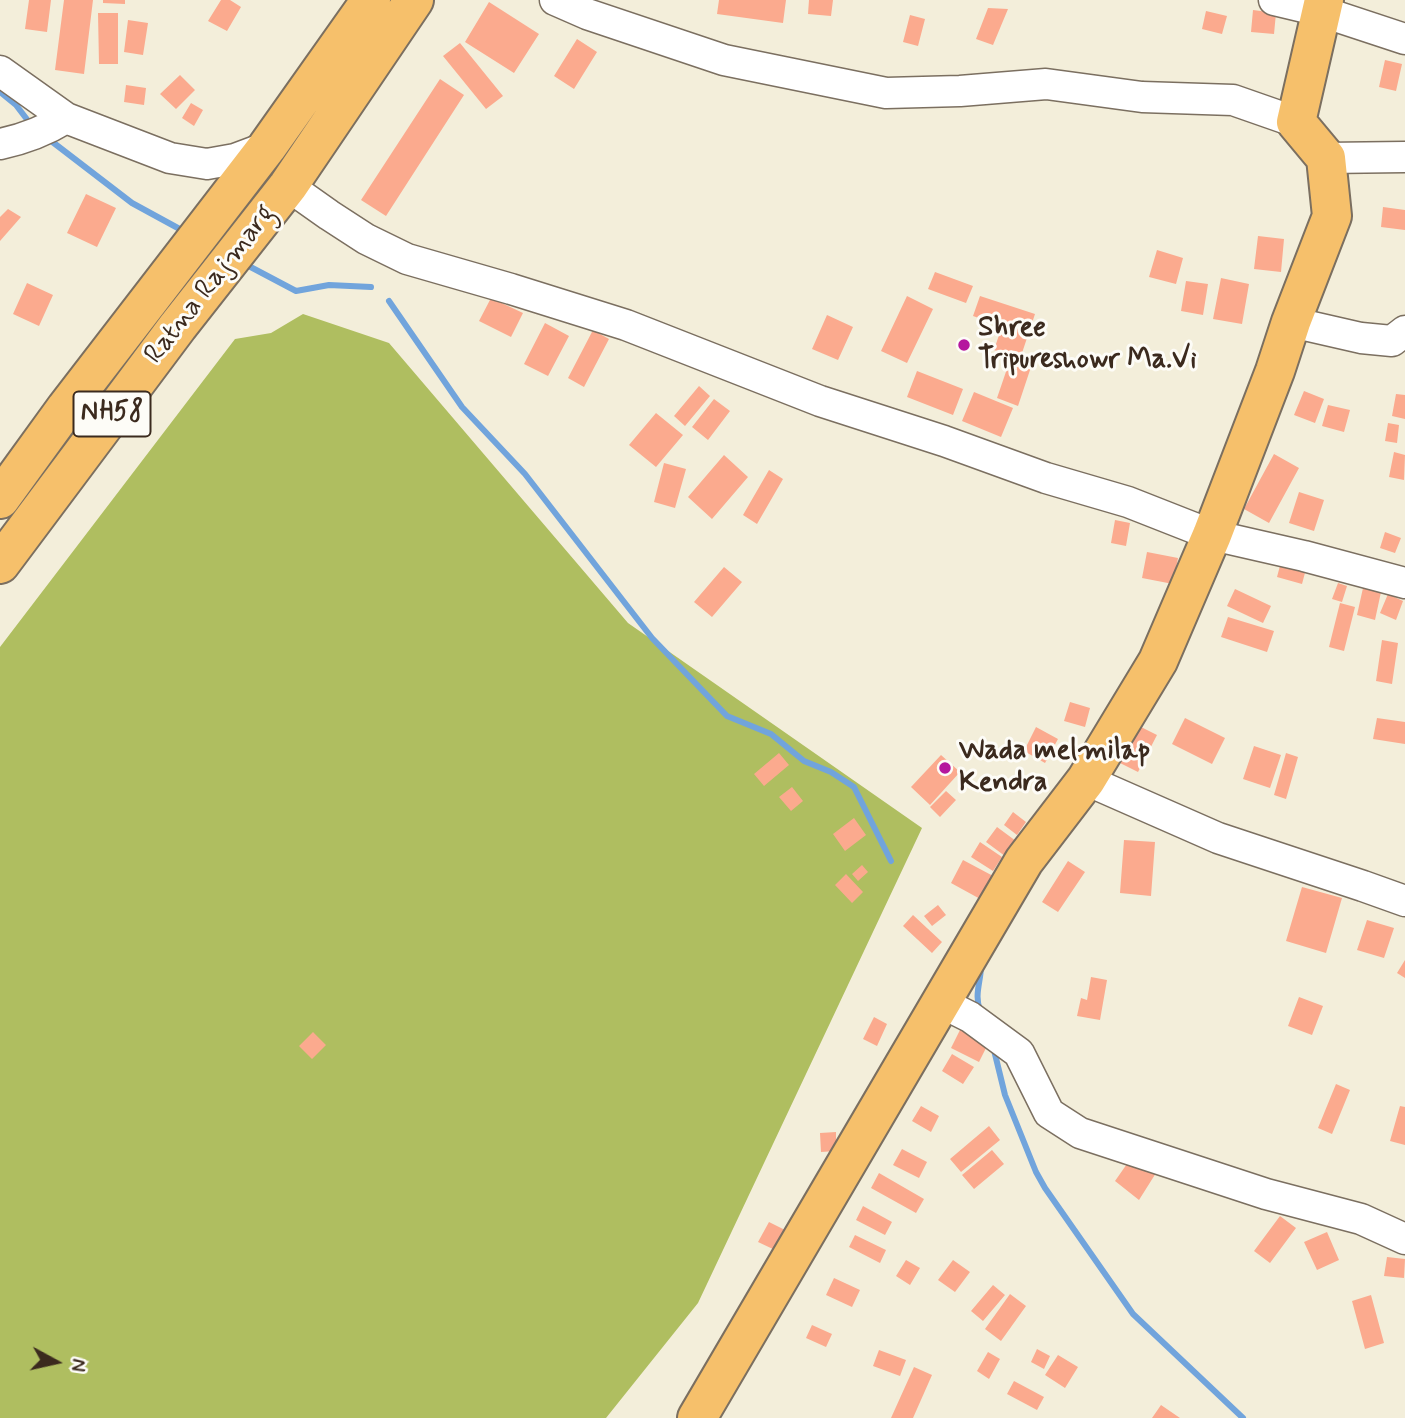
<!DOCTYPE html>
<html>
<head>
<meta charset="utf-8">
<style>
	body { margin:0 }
	#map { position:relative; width:1405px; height:1418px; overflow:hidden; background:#f3eeda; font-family:Mynerve,sans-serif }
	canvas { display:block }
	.north { position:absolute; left:21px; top:1327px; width:70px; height:70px; -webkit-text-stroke:5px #fdfcf7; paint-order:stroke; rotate:98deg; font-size:19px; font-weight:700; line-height:28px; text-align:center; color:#3b2a1e }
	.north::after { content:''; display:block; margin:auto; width:24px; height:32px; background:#3b2a1e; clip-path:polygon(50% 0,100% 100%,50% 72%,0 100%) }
</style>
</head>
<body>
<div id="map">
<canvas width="1405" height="1418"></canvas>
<div class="north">N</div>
</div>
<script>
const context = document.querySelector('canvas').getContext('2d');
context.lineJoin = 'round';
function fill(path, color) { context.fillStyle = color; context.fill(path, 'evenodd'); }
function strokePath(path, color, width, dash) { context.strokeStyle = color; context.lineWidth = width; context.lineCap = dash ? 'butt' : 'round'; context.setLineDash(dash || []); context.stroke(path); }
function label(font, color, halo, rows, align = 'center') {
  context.font = font + ' Mynerve,sans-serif'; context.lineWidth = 6; context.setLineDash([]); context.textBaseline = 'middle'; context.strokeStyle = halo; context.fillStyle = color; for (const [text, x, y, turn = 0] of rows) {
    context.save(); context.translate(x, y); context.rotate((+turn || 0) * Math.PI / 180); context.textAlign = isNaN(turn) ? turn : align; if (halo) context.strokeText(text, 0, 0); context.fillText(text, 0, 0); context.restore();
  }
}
const green = new Path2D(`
	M303,314L389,343L628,623L922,828L698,1303L606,1418H0V647L235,339L271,333Z`);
const stream = new Path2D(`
	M0,92L16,105L32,126
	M46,137L132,203L187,233
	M243,263L296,291L329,285L371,287
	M389,301L462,407L525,474L652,638L727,716L771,734L804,761L831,772L854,787L891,861
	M980,1010C974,995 981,981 981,966
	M993,1046L1005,1095L1036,1172L1045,1188L1133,1314L1243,1418`);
const building = new Path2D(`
	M29,0H51L47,32L25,29Z
	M64,0H93L84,74L55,70Z
	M103,0H125V4L103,3Z
	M221,0H230L241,7L227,31L208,21Z
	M719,0H786L783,23L717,14Z
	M809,0H833L831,16L808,14Z
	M489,2L539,34L514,73L465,42Z
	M988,8L1008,9L993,45L976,39Z
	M1253,10L1276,13L1274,34L1251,32Z
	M1206,11L1227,16L1222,34L1202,29Z
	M98,13H118V64H99Z
	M910,15L925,19L918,46L903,42Z
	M128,20L148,23L143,55L124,52Z
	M577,39L597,52L574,89L554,76Z
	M460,43L503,96L486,109L443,56Z
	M1385,60L1402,64L1396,91L1379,87Z
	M180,75L195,90L176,109L160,94Z
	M440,79L464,95L386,216L361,200Z
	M126,85L146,88L144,105L124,102Z
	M191,103L203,110L194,126L182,118Z
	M86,194L116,208L97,247L67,233Z
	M1383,207L1405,210V230L1381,227Z
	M8,209L21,217L0,241V217Z
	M1258,236L1284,239L1281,272L1254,269Z
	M1157,250L1183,258L1176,284L1149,277Z
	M935,272L973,286L966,303L928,289Z
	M1221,278L1249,284L1242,324L1213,319Z
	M1186,281L1208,284L1203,315L1181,311Z
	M27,283L53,295L39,326L13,314Z
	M907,296L933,309L907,363L881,351Z
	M980,296L1035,314L1020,359L994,350L1002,326L973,316Z
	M491,298L523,313L511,337L479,321Z
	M827,315L853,327L838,360L812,349Z
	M545,323L569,336L548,376L524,364Z
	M593,330L609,339L584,387L568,378Z
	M1010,360L1031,367L1018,406L997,398Z
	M917,371L963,389L953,415L907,397Z
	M699,386L710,396L685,426L674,416Z
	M1304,391L1324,399L1315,423L1294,415Z
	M974,392L1013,408L1001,437L962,421Z
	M1396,394L1405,395V419L1392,416Z
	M714,399L730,411L708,440L692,427Z
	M1328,405L1350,410L1344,432L1322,426Z
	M656,413L683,435L656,467L629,445Z
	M1388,423L1399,425L1397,443L1385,441Z
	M1394,452L1405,455L1404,480L1389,477Z
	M1274,454L1299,468L1269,523L1244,509Z
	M724,455L748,477L712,519L688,497Z
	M664,463L686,469L675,508L654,502Z
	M769,470L783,479L757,524L743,515Z
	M1299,492L1324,500L1314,531L1289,523Z
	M1115,520L1130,523L1126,546L1111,543Z
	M1385,532L1401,538L1395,553L1380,548Z
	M1147,552L1178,558L1173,584L1142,578Z
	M1281,562L1306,569L1302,584L1277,577Z
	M724,567L742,582L712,617L694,602Z
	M1338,583L1347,586L1342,602L1332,599Z
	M1363,588L1381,592L1375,620L1357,615Z
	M1235,589L1271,606L1263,623L1227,606Z
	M1388,594L1403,601L1396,620L1380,613Z
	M1340,603L1355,607L1344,651L1329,647Z
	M1228,617L1274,631L1267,652L1221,637Z
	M1382,640L1398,643L1392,684L1376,681Z
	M1070,702L1090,708L1085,727L1064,721Z
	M1185,718L1225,738L1212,764L1172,744Z
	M1377,718L1405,722V744L1373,739Z
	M1139,726L1157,735L1138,772L1120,763Z
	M1036,727L1058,739L1045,763L1024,751Z
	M1254,746L1281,755L1270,788L1243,779Z
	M779,753L789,765L764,786L754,774Z
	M1286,753L1298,757L1286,799L1274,795Z
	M941,755L960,772L930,805L911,787Z
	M792,787L803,801L791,811L779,797Z
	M946,791L956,800L940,817L930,807Z
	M1013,812L1026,822L1017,835L1004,825Z
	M854,818L866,835L845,851L833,834Z
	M997,827L1020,844L1009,859L986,842Z
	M1124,840L1155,842L1151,896L1120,893Z
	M980,842L1002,857L993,871L971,857Z
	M963,860L995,877L982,900L951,883Z
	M1068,861L1085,872L1058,912L1042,902Z
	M862,865L868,872L858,881L852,874Z
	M846,874L863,892L852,903L835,885Z
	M1302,887L1342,898L1326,953L1286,941Z
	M938,905L946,915L932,926L924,916Z
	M913,915L942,942L932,953L903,926Z
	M1367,920L1394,928L1384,958L1357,950Z
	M1405,960V978L1397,973Z
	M1091,977L1107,980L1100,1020L1077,1016L1081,998L1087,1000Z
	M1299,997L1323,1006L1312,1035L1288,1026Z
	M874,1017L887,1024L877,1046L863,1039Z
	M961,1028L989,1042L979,1062L951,1048Z
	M313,1032L326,1045L312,1059L299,1046Z
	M952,1054L974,1067L963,1084L942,1071Z
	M1336,1084L1350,1090L1332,1134L1318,1128Z
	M921,1106L939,1116L931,1132L912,1121Z
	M1400,1106L1405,1107V1145L1390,1141Z
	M989,1126L1000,1140L961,1172L950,1159Z
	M836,1132V1151L821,1152L820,1133Z
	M902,1149L927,1162L919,1178L893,1165Z
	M992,1150L1004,1164L974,1189L962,1175Z
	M1129,1161L1156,1173L1139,1200L1115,1181Z
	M879,1173L924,1199L916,1213L871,1188Z
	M863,1206L892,1222L885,1235L856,1220Z
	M1280,1216L1296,1228L1270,1263L1254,1251Z
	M769,1222L785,1230L775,1250L758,1242Z
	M1327,1232L1339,1260L1317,1270L1304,1242Z
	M855,1235L886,1250L880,1263L849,1247Z
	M1387,1257L1405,1259L1404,1278L1384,1276Z
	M906,1260L920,1268L910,1285L896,1276Z
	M953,1260L970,1272L955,1292L938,1280Z
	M834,1278L860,1290L852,1307L826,1295Z
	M993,1285L1005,1295L983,1321L971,1311Z
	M1010,1294L1026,1306L1001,1341L985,1329Z
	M1371,1295L1384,1343L1365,1349L1352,1301Z
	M812,1325L832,1334L826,1347L806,1338Z
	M1037,1349L1050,1356L1044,1369L1031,1362Z
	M879,1350L906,1360L900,1376L873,1366Z
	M988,1352L1000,1359L989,1379L977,1371Z
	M1058,1355L1078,1367L1065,1388L1045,1375Z
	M914,1367L932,1375L913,1418H891Z
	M1014,1381L1044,1397L1037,1410L1007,1394Z
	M1161,1405L1180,1418H1152Z`);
const minor = new Path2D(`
	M555,0L587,14L724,60L886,93L960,91L1046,84L1142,97L1233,100L1296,122
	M1274,0L1320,11L1405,39
	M0,71L66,118
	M0,144C24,139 45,131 66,118L170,158L207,164L235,159L267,147
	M1326,158L1405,157
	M288,186L329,215L366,239L407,259L511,289L626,325L820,401L944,441L1046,478L1128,502L1212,535L1304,556L1405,583
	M1291,322L1361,338L1392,341L1405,331
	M1086,780L1218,838L1363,886L1405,901
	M940,1002L970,1017L1019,1053L1049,1113L1080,1133L1266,1194L1361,1219L1405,1239`);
const major = new Path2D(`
	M0,499L66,408L267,147L371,0
	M0,564L178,326L288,186L414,0
	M697,1418L1024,861L1086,780L1158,661L1212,535L1275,371L1291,322L1332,216L1326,158L1296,122L1324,0`);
const markers = [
	[964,345,7,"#b5179e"],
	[945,768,7,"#b5179e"]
];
const shields = [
	[112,414,77]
];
const shieldNames = [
	["NH58",112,414]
];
const streetNames = [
	["Ratna Rajmarg",211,285,-52]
];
const poiNames = [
	["Shree",978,329],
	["Tripureshowr Ma.Vi",978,361],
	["Wada melmilap",959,752],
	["Kendra",959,784]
];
fill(green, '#afbe60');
strokePath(stream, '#71a4dc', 6);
fill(building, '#fbaa8e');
strokePath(minor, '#7b6f60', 33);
strokePath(major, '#7b6f60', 42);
strokePath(minor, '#fff', 30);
strokePath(major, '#f6c06b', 38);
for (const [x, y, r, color] of markers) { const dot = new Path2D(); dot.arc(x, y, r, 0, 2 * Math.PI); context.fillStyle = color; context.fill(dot); strokePath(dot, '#fdfcf7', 2.5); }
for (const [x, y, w] of shields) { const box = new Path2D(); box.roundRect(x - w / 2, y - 22.5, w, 45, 5); context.fillStyle = '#fdfcf7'; context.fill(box); strokePath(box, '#3b2a1e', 2); }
label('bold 26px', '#3b2a1e', null, shieldNames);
label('28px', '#3b2a1e', '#fdfcf7', streetNames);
label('bold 28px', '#3b2a1e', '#fdfcf7', poiNames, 'left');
</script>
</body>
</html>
